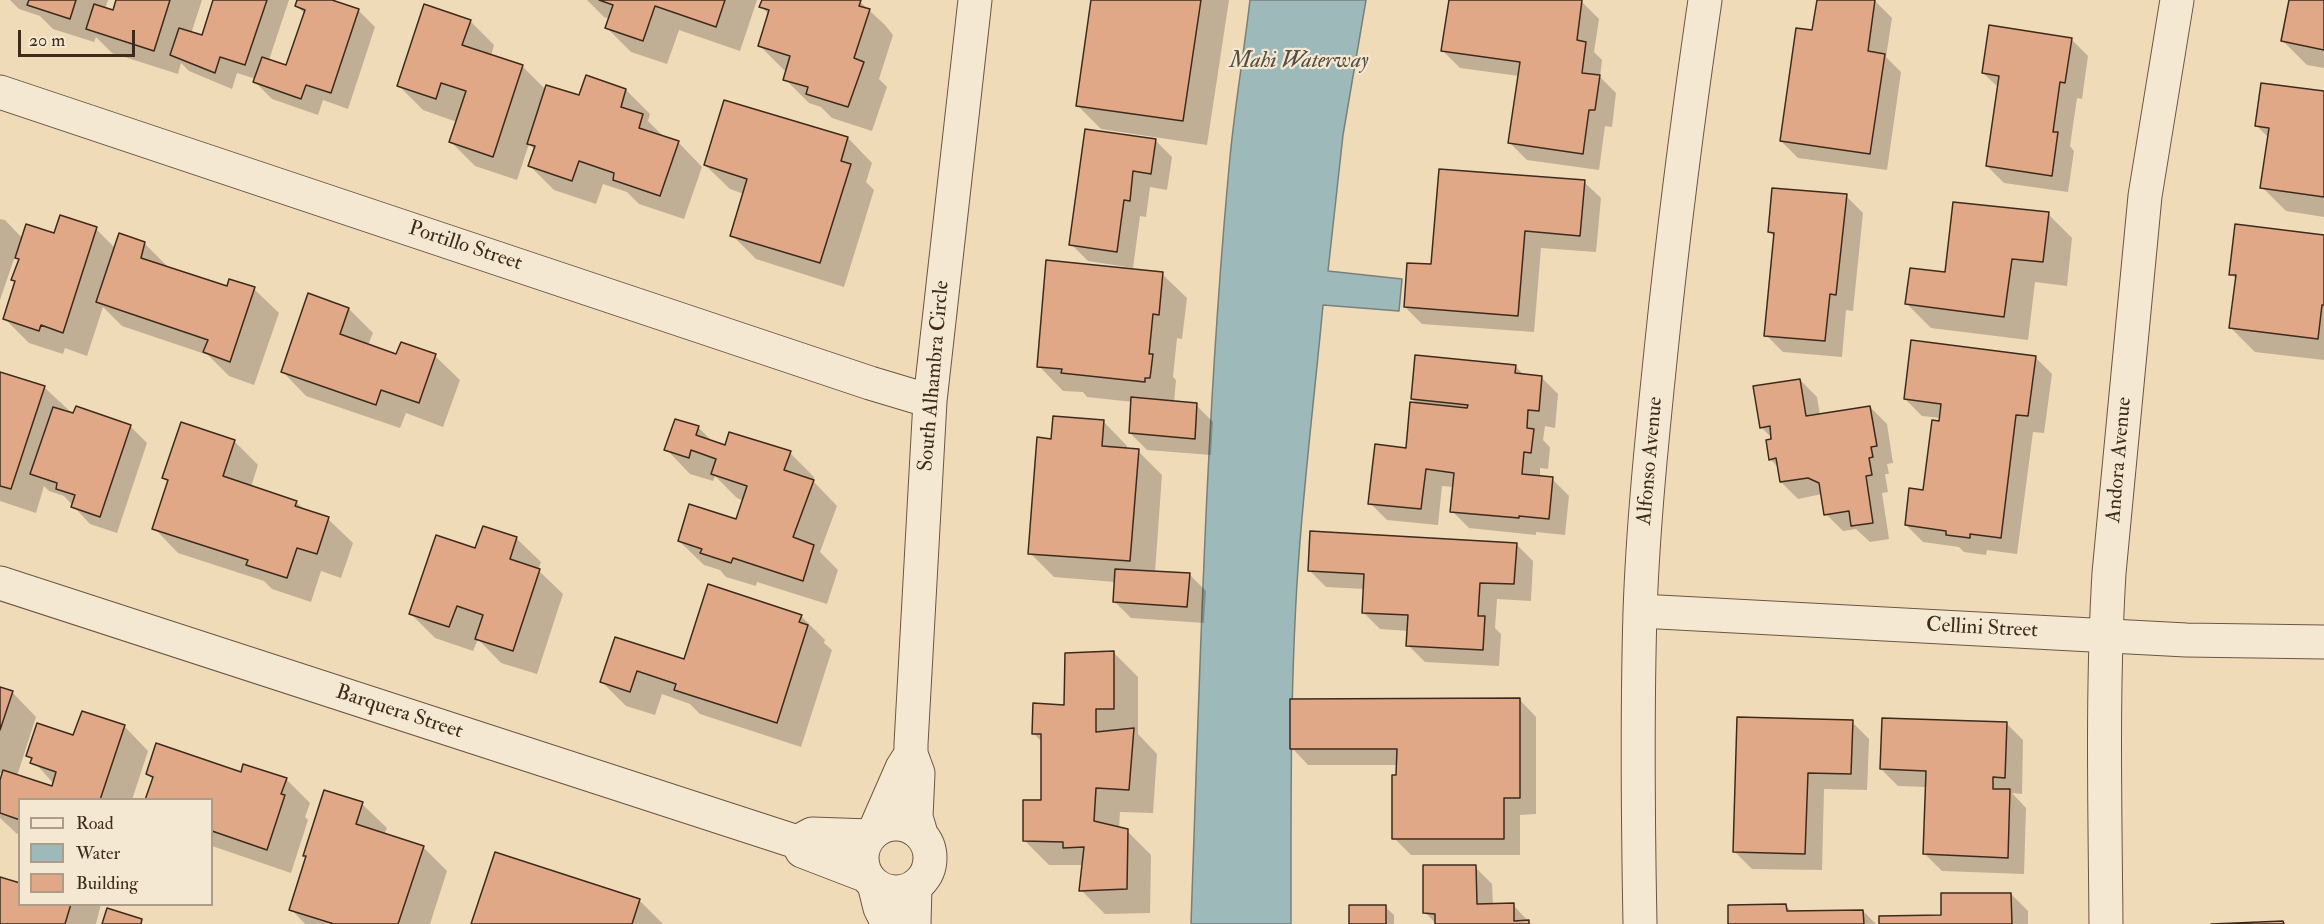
<!DOCTYPE html>
<html>
<head>
<meta charset="utf-8">
<style>
	body { margin:0 }
	#map { position:relative; width:2324px; height:924px; overflow:hidden; background:#f0dbb9; font-family:"IM FELL Double Pica",serif }
	canvas { display:block }
	.legend { position:absolute; left:18px; top:798px; width:195px; height:108px; box-sizing:border-box; background:#f5e8d2; border:2px solid #ac9c89; margin:0; padding:8px 10px; list-style:none; font-size:18px; color:#3e2a1c }
	.legend li { display:flex; align-items:center; gap:12px; height:30px }
	.legend b { width:30px; border:2px solid #ac9c89 }
	.scale { position:absolute; left:18px; top:30px; width:117px; height:27px; box-sizing:border-box; border:3px solid #3e2a1c; border-top:0; padding-left:8px; font-size:18px; line-height:21px; white-space:nowrap; color:#3e2a1c; -webkit-text-stroke:4px #f5e8d2; paint-order:stroke }
</style>
</head>
<body>
<div id="map">
<canvas width="2324" height="924"></canvas>
<ul class="legend">
<li><b style="height:8px;background:#f5e8d2"></b>Road</li>
<li><b style="height:16px;background:#9eb9b9"></b>Water</li>
<li><b style="height:16px;background:#e0a887"></b>Building</li>
</ul>
<div class="scale">20 m</div>
</div>
<script>
const context = document.querySelector('canvas').getContext('2d');
context.lineJoin = 'round';
function fill(path, color) { context.fillStyle = color; context.fill(path, 'evenodd'); }
function strokePath(path, color, width, dash) { context.strokeStyle = color; context.lineWidth = width; context.lineCap = dash ? 'butt' : 'round'; context.setLineDash(dash || []); context.stroke(path); }
function label(font, color, halo, rows, align = 'center') {
  context.font = font + ' "IM FELL Double Pica",serif'; context.lineWidth = 4.5; context.setLineDash([]); context.textBaseline = 'middle'; context.strokeStyle = halo; context.fillStyle = color; for (const [text, x, y, turn = 0] of rows) {
    context.save(); context.translate(x, y); context.rotate((+turn || 0) * Math.PI / 180); context.textAlign = isNaN(turn) ? turn : align; if (halo) context.strokeText(text, 0, 0); context.fillText(text, 0, 0); context.restore();
  }
}
const water = new Path2D(`
	M1250,0H1366L1343,135L1328,271L1402,279L1399,311L1323,305C1315,392 1304,480 1298,568C1290,687 1291,805 1291,924H1191C1200,668 1206,412 1230,157C1235,105 1244,52 1250,0Z`);
const shadow = new Path2D(`
	M10,0H108L105,9L114,12L117,0H202L191,34L203,37L214,0H289L269,60L287,66L305,14L296,5L298,0H328L358,10L375,27L348,109L323,100L318,115L272,99L255,82L256,79L237,73L232,89L189,71L181,63L178,74L112,53L96,37L94,42L53,29L40,16L19,9Z
	M587,0H757L740,51L679,30L667,64L631,52L607,28L610,19L604,17Z
	M763,0H858L885,25L893,35L879,79L887,87L872,131L832,118L821,107L809,103L785,79L788,71L784,70L759,45L769,15L761,6Z
	M1093,0H1229L1207,145L1101,129L1077,105Z
	M1450,0H1568L1582,2L1599,19L1594,52L1602,60L1600,77L1616,93L1612,127L1605,126L1599,170L1527,160L1510,143L1519,76L1460,68L1443,51Z
	M1818,0L1875,1L1892,18L1886,57L1901,72L1887,170L1798,158L1781,141L1814,32Z
	M2291,0H2324V68L2307,65L2283,41Z
	M470,21L494,45L491,56L522,66L546,90L580,97L626,90L650,114L648,121L665,138L678,142L702,167L684,219L639,204L627,192L603,184L596,204L554,190L530,166L535,150L529,144L517,180L475,166L451,142L457,122L423,110L399,86Z
	M2071,39L2088,56L2082,99L2077,98L2070,146L2074,151L2068,192L2004,183L1987,166L1999,88L1983,73Z
	M2324,92V217L2286,211L2262,187L2269,138L2257,126Z
	M1152,137L1172,157L1167,190L1150,187L1146,217L1140,216L1133,268L1088,261L1071,244Z
	M848,138L872,163L866,182L874,190L844,287L756,259L732,235L744,194L730,189L705,165Z
	M1584,182L1601,198L1596,252L1541,248L1534,332L1422,324L1405,307L1432,266Z
	M1846,196L1863,213L1853,311L1846,310L1842,357L1783,352L1766,335L1775,237L1769,232Z
	M2048,214L2072,238L2067,286L2035,282L2028,340L1931,328L1907,304L1947,273Z
	M0,219L5,220L23,239L96,229L115,248L144,243L169,268L228,288L254,289L279,313L254,385L229,376L208,355L122,326L103,307L87,356L65,348L63,354L29,343L5,319L16,283L13,280L20,260L15,256L0,300Z
	M2324,236V360L2255,352L2231,328L2237,280L2231,274Z
	M1162,274L1187,298L1182,339L1177,338L1173,377L1176,380L1174,403L1196,405L1213,422L1211,455L1147,450L1130,433L1133,402L1087,397L1083,392L1063,391L1039,366Z
	M309,295L349,309L373,333L368,345L397,356L402,343L435,356L460,380L443,427L406,413L400,428L306,396L282,371Z
	M2035,357L2052,374L2044,433L2033,432L2017,554L1987,550L1986,555L1964,552L1959,547L1923,542L1906,525L1925,492L1941,418L1922,416L1905,399Z
	M1515,366L1525,376L1541,377L1558,394L1555,428L1545,426L1543,440L1550,447L1548,469L1540,468V478L1552,479L1569,496L1565,535L1536,532V535L1469,528L1452,511L1454,487L1442,486L1438,525L1387,520L1370,503L1407,449L1417,404L1412,399Z
	M0,373L45,388L74,415L130,426L147,443L117,533L90,524L64,496L49,491L44,486L36,513L0,501Z
	M1800,380L1817,397L1820,415L1870,407L1887,424L1893,463L1887,464L1889,474H1885L1888,492L1882,493L1889,539L1870,542L1856,529L1843,531L1826,514L1822,494L1798,499L1781,482L1779,468L1770,459L1774,440L1761,427Z
	M1103,421L1127,446V450L1138,451L1162,475L1155,572L1189,574L1206,591L1204,623L1131,618L1114,601L1115,582L1054,577L1030,553L1053,440Z
	M698,427L713,442L726,446L790,453L814,477L813,481L837,506L820,552L838,570L827,604L757,582L756,586L726,577L720,570L704,565L679,541L737,521L744,501L737,498L715,476L713,481L690,474L666,449Z
	M234,441L258,465L251,487L296,502L306,511L328,519L353,543L341,578L321,571L311,602L272,589L264,581L178,553L154,528L169,483L164,478Z
	M516,538L541,562L538,570L563,594L537,674L501,663L478,639L473,651L435,638L411,614L476,550Z
	M1516,544L1533,561L1531,601L1497,599L1495,628L1501,634L1499,666L1425,662L1408,645L1409,631L1380,629L1363,612L1364,589L1326,587L1309,570Z
	M801,616L825,640L824,643L832,650L801,747L700,714L690,704L662,694L655,715L626,706L602,682L616,638L685,661Z
	M1114,653L1138,677V734L1157,754L1153,813L1120,812L1119,829L1127,831L1151,855L1150,913L1105,914L1081,890L1083,867L1082,865H1049L1025,841L1042,802L1043,743L1034,734L1065,707Z
	M0,688L12,692L36,717L17,776L53,788L54,784L28,755L124,726L148,751L132,800H20V835L16,833L0,818V784L4,774L0,773Z
	M1520,700L1536,717V814L1520,815V855H1411L1394,838L1398,765H1308L1292,748Z
	M1852,722L1869,739L1867,790L1824,789L1822,870L1752,869L1735,852Z
	M2006,723L2023,740L2022,794L2012,793L2026,808L2024,874L1942,871L1925,854L1927,787L1898,786L1881,769Z
	M148,774L286,779L310,803L305,817L308,820L291,873L212,846V800L154,780Z
	M362,804L387,828L384,835L423,847L447,871L430,924H305L291,909L307,858L305,855Z
	M1475,867L1492,884L1493,905H1513L1531,924H1436L1425,912Z
	M0,878L20,904H101L96,924H0Z
	M2011,894L2028,911V924H1880L1943,917Z
	M639,900L663,924H472Z
	M1786,906L1792,912L1863,911L1876,924H1730Z
	M1385,907L1394,915V924H1350Z`);
const building = new Path2D(`
	M29,0H76L70,19L27,5Z
	M116,0H170L154,51L86,29L94,4L113,10Z
	M213,0H267L245,65L220,57L215,73L170,55L179,28L202,35Z
	M297,0H332L359,9L331,93L306,85L301,99L253,82L262,57L286,65L305,10L295,6Z
	M599,0H725L716,27L655,6L643,41L605,28L613,5Z
	M762,0H861L859,6L870,9L854,58L864,62L848,107L806,94L808,87L783,80L790,56L758,46L769,10L759,7Z
	M1091,0H1201L1183,121L1076,106Z
	M1449,0H1582L1577,40L1586,42L1582,73L1600,75L1595,110H1589L1583,154L1508,143L1520,62L1441,51Z
	M1817,0H1875L1868,51L1885,54L1870,154L1780,141L1796,28L1812,30Z
	M2289,0H2324V50L2281,41Z
	M424,4L471,20L462,45L523,65L493,157L449,142L466,91L441,83L436,99L397,86Z
	M1989,25L2072,38L2065,83L2060,82L2053,132H2058L2052,176L1986,166L1999,76L1982,73Z
	M586,75L626,89L621,107L643,114L639,128L679,141L660,196L613,180L614,173L579,161L572,181L528,166L535,146L527,144L546,85L579,95Z
	M2261,83L2324,91V197L2260,188L2269,128L2255,126Z
	M724,100L848,137L841,161L851,164L820,263L730,236L747,179L704,165Z
	M1085,129L1156,139L1151,174L1133,171L1130,201L1124,200L1117,252L1069,245Z
	M1439,169L1585,180L1580,236L1525,231L1518,316L1404,307L1407,263L1431,264Z
	M1772,188L1847,194L1836,295L1830,294L1825,341L1764,336L1774,233L1768,232Z
	M1953,202L2049,212L2043,262L2012,259L2004,317L1905,304L1910,268L1945,272Z
	M60,215L97,227L63,333L41,325L39,331L3,319L15,281L11,280L19,259L15,258L26,224L54,233Z
	M2235,224L2324,235V305H2322L2318,339L2229,328L2236,275H2229Z
	M119,233L145,242L141,258L227,286L229,279L255,287L230,362L203,352L208,340L96,302Z
	M1046,260L1163,272L1159,315L1153,314L1149,354H1153L1150,378H1145V382L1061,373L1062,369L1037,367Z
	M308,293L349,308L340,334L396,354L401,342L436,354L419,403L381,390L376,405L281,372Z
	M1911,340L2036,356L2028,416L2016,415L2001,538L1970,534V538L1946,535V531L1905,525L1909,488L1923,490L1932,420L1939,421L1941,404L1904,399Z
	M1415,355L1516,365L1515,373L1542,376L1539,411L1528,410L1527,428L1534,429L1531,453L1524,452L1522,474L1553,477L1549,519L1519,516V518L1450,512L1454,473L1426,469L1421,509L1368,504L1375,444L1406,448L1410,402L1467,408L1468,405L1411,399Z
	M0,372L45,386L11,489L0,486Z
	M1800,379L1806,416L1870,406L1877,446L1871,447L1873,457L1869,458L1872,475L1866,476L1873,523L1851,526L1849,511L1824,515L1819,483L1808,478L1780,482L1776,458L1769,460L1766,440L1771,439L1770,426L1760,428L1753,386Z
	M1131,397L1197,403L1195,439L1129,433Z
	M76,406L131,425L100,517L71,507L75,495L56,489L57,483L30,474L53,407L73,413Z
	M1053,416L1104,420L1102,446L1139,449L1130,561L1028,554L1037,437L1051,439Z
	M675,419L699,426L696,435L725,445L729,432L791,451L784,470L814,480L793,537L814,545L803,581L733,558L731,563L700,553L702,549L678,541L689,504L736,519L747,486L711,474L716,459L691,450L689,458L664,450Z
	M181,422L235,440L223,476L297,501L295,506L329,517L317,554L297,548L287,578L246,565L248,560L152,529L168,480L162,478Z
	M483,526L517,537L510,559L540,569L513,651L475,639L483,615L457,606L449,627L409,614L436,535L475,548Z
	M1310,531L1517,543L1514,584L1480,583L1478,616H1485L1483,650L1406,646L1408,615L1362,613L1364,574L1308,571Z
	M1115,569L1190,573L1187,607L1113,602Z
	M708,584L802,615L799,622L808,625L777,723L674,690L676,684L637,671L630,692L600,682L615,637L684,659Z
	M1114,651V709H1096V732L1134,728L1129,790L1096,788L1094,821L1128,829L1127,889L1079,891L1084,847L1063,848V842L1023,841V800H1041V734H1032L1033,703L1064,705L1065,653Z
	M0,687L13,691L0,730Z
	M1520,698V798H1504V839H1392V775H1396L1397,749H1290V699Z
	M82,711L125,725L100,800H20V820L0,813V780L3,770L52,786L56,772L30,763L32,758L26,756L37,723L73,735Z
	M1737,717L1853,720L1851,774L1808,773L1805,854L1733,852Z
	M1882,718L2007,722L2005,778L1993,777V789H2010L2008,858L1923,854L1926,771L1880,769Z
	M156,743L241,772L243,764L287,778L281,794L285,795L267,850L212,831V800H145L153,777L146,774Z
	M324,790L363,802L356,824L424,846L398,924H334L289,910L306,856H303Z
	M495,852L640,899L632,924H471Z
	M1423,865H1476L1477,904L1514,903V921L1529,920V924H1435V914L1423,913Z
	M0,877L20,883V904H71L65,924H0Z
	M1941,893H2011L2012,924H1879V916L1941,915Z
	M1786,904L1787,911L1863,910L1864,924H1728V905Z
	M1349,905H1386V924H1349Z
	M107,908L142,919L141,924H102Z
	M2283,921L2284,924H2211Z`);
const minor = new Path2D(`
	M0,92L870,383L930,401
	M0,583L797,842L802,851L867,876
	M1640,611L2186,640L2324,642
	M862 858a34 34 0 1 1 68 0a34 34 0 1 1-68 0Z
	M874,832L902,768L911,754
	M921,834L916,817L918,773L911,754V744L930,401L975,0
	M797,842L812,834L870,836
	M874,884L880,908L888,924
	M914,924L915,886
	M1640,924C1638,820 1637,716 1640,612C1643,525 1652,438 1661,351C1673,234 1688,117 1705,0
	M2106,924C2105,807 2102,690 2109,573L2145,196L2177,0`);
const streetNames = [
	["Portillo Street",465,247,18],
	["South Alhambra Circle",935,376,-85],
	["Andora Avenue",2120,460,-85],
	["Alfonso Avenue",1651,461,-85],
	["Cellini Street",1982,629,3],
	["Barquera Street",399,713,18]
];
const waterNames = [
	["Mahi Waterway",1299,62]
];
fill(water, '#9eb9b9');
strokePath(water, '#78807a', 1.5);
fill(shadow, '#0003');
fill(building, '#e0a887');
strokePath(building, '#3e2a1c', 1.5);
strokePath(minor, '#6a5643', 35);
strokePath(minor, '#f5e8d2', 33);
label('21px', '#3e2a1c', '#f5e8d2', streetNames);
label('italic 22px', '#564e43', '#f5e8d2', waterNames);
</script>
</body>
</html>
